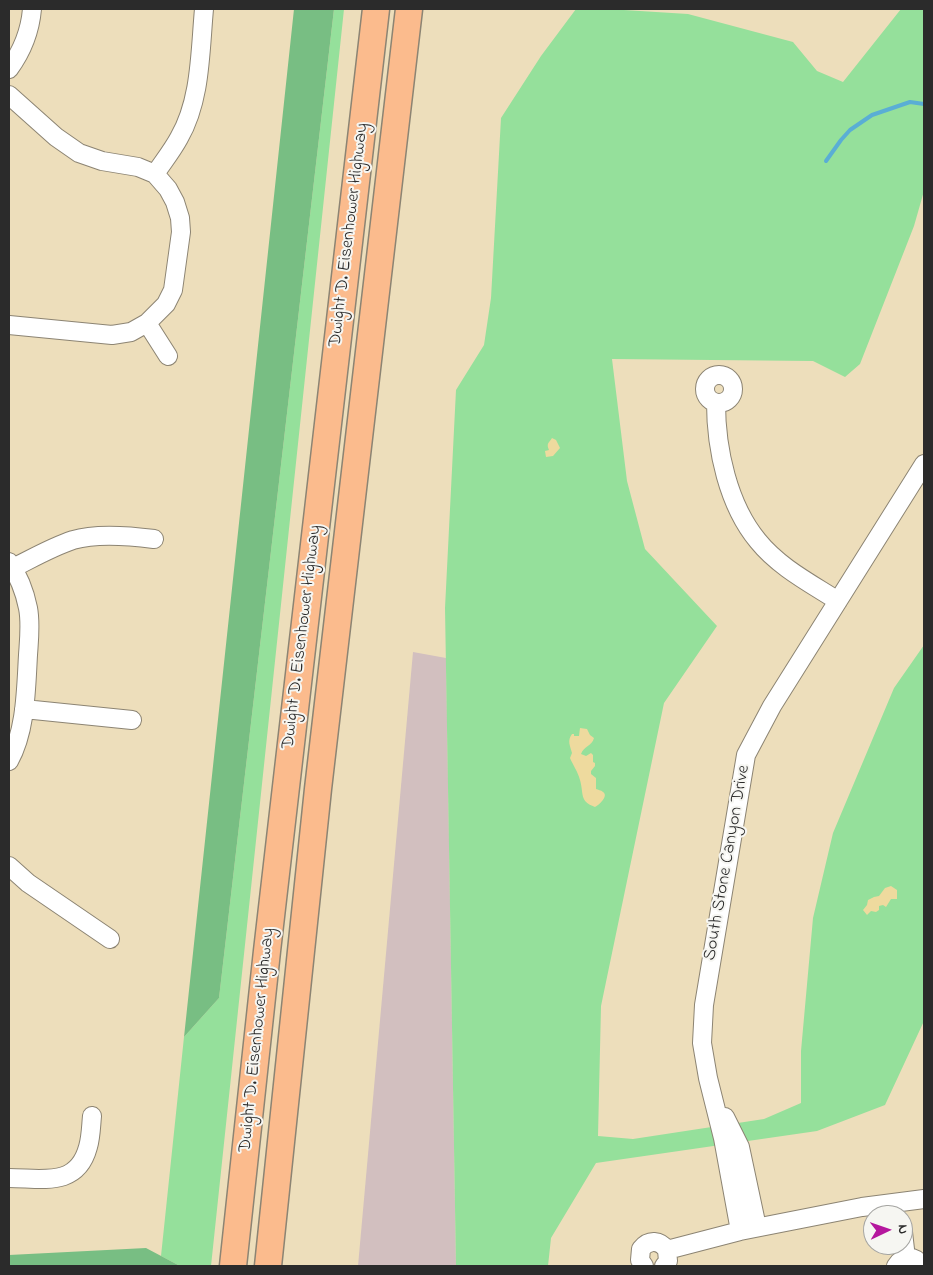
<!DOCTYPE html>
<html>
<head>
<meta charset="utf-8">
<style>
	body { margin:0 }
	#map { position:relative; width:933px; height:1275px; overflow:hidden; background:#eddebb; font-family:"Indie Flower",sans-serif }
	canvas { display:block }
	.frame { position:absolute; inset:0; border:10px solid #2b2b2b; pointer-events:none }
	.north { position:absolute; left:863px; top:1205px; width:50px; height:50px; box-sizing:border-box; background:#f6f6f2; border:1px solid #a5a5a2; border-radius:50%; rotate:87deg; font-size:14px; font-weight:700; line-height:20px; text-align:center; color:#2b2b2b }
	.north::after { content:''; display:block; margin:auto; width:18px; height:22px; background:#b5179e; clip-path:polygon(50% 0,100% 100%,50% 72%,0 100%) }
</style>
</head>
<body>
<div id="map">
<canvas width="933" height="1275"></canvas>
<div class="frame"></div>
<div class="north">N</div>
</div>
<script>
const context = document.querySelector('canvas').getContext('2d');
context.lineJoin = 'round';
function fill(path, color) { context.fillStyle = color; context.fill(path, 'evenodd'); }
function strokePath(path, color, width, dash) { context.strokeStyle = color; context.lineWidth = width; context.lineCap = dash ? 'butt' : 'round'; context.setLineDash(dash || []); context.stroke(path); }
function label(font, color, halo, rows, align = 'center') {
  context.font = font + ' "Indie Flower",sans-serif'; context.lineWidth = 4; context.setLineDash([]); context.textBaseline = 'middle'; context.strokeStyle = halo; context.fillStyle = color; for (const [text, x, y, turn = 0] of rows) {
    context.save(); context.translate(x, y); context.rotate((+turn || 0) * Math.PI / 180); context.textAlign = isNaN(turn) ? turn : align; if (halo) context.strokeText(text, 0, 0); context.fillText(text, 0, 0); context.restore();
  }
}
const industrial = new Path2D(`
	M413,652L446,658L456,1266H358Z`);
const green = new Path2D(`
	M334,9H344L211,1266H180L161,1256L184,1037L219,998Z
	M576,9H608L688,14L793,42L817,71L843,82L901,9H924V191L914,226L860,364L845,377L813,361L612,359L627,481L645,549L717,626L664,703L601,1006L598,1136L633,1139L764,1119L801,1103V1051L813,918L833,833L894,688L924,645V1021L885,1105L817,1131L596,1163L551,1238L548,1266H456L445,608L456,390L484,345L491,298L501,118L541,56Z`);
const forest = new Path2D(`
	M294,9H334L219,998L184,1037Z
	M146,1248L180,1266H9V1255Z`);
const sand = new Path2D(`
	M552,438L556,440L560,448L553,456L546,457L545,451L549,450C546,443 549,443 552,438Z
	M580,728L587,729L590,735L594,738C592,746 584,746 581,754L586,756L591,753L593,755V762L595,763V766L591,771V774L596,778V789C598,790 601,790 603,792C609,796 599,805 595,807C579,801 584,794 580,780C578,772 573,765 570,758L572,753C570,745 567,741 572,734H574V736H579Z
	M891,886L897,890V899H891L886,907L883,905L879,906V910L876,912L871,911L867,915L863,910L867,905L868,900L874,897L879,896L885,888Z`);
const stream = new Path2D(`
	M826,161L841,140L850,130L872,115L910,102L924,104`);
const minor = new Path2D(`
	M9,69C23,50 30,32 32,9
	M9,95L56,137L79,153L102,161L138,167L155,174L168,189L175,202L180,218L181,232L173,290L166,304L147,323L131,332L112,335L9,325
	M155,174C163,162 172,151 179,138C201,100 200,52 204,9
	M147,323L168,356
	M705 389a14 14 0 1 1 28 0a14 14 0 1 1-28 0Z
	M716,403C716,449 728,505 758,541C779,567 810,583 838,601
	M9,562C18,575 25,593 28,608C31,623 29,640 28,655C26,689 26,731 9,761
	M13,568C33,558 52,547 73,540C96,533 131,536 154,539
	M24,709L132,720
	M9,866L28,883L110,939
	M725,1117L740,1147L757,1227
	M9,1178C42,1178 77,1188 88,1147C91,1137 91,1126 92,1116
	M740,1231L723,1138L708,1078L702,1043L704,1005L746,755L772,706L924,464
	M903,1232L906,1258
	M667,1250L740,1231L862,1207L924,1199
	M644,1266L640,1260L641,1249C649,1239 660,1240 667,1250L668,1261L664,1266
	M896,1266C903,1255 915,1255 922,1266`);
const highway = new Path2D(`
	M233,1266L267,951L376,9
	M268,1266L318,789L409,9`);
const streetNames = [
	["Dwight D. Eisenhower Highway",350,235,-83],
	["Dwight D. Eisenhower Highway",303,637,-83],
	["South Stone Canyon Drive",728,863,-80],
	["Dwight D. Eisenhower Highway",258,1040,-84]
];
fill(industrial, '#d2bfbf');
fill(green, '#95e09b');
fill(forest, '#78be83');
fill(sand, '#eeda9e');
strokePath(stream, '#5aaed5', 4);
strokePath(minor, '#8c8473', 20);
strokePath(highway, '#8c8473', 29);
strokePath(minor, '#fff', 18);
strokePath(highway, '#fbbb8d', 26);
label('18px', '#2b2b2b', '#f6f6f2', streetNames);
</script>
</body>
</html>
